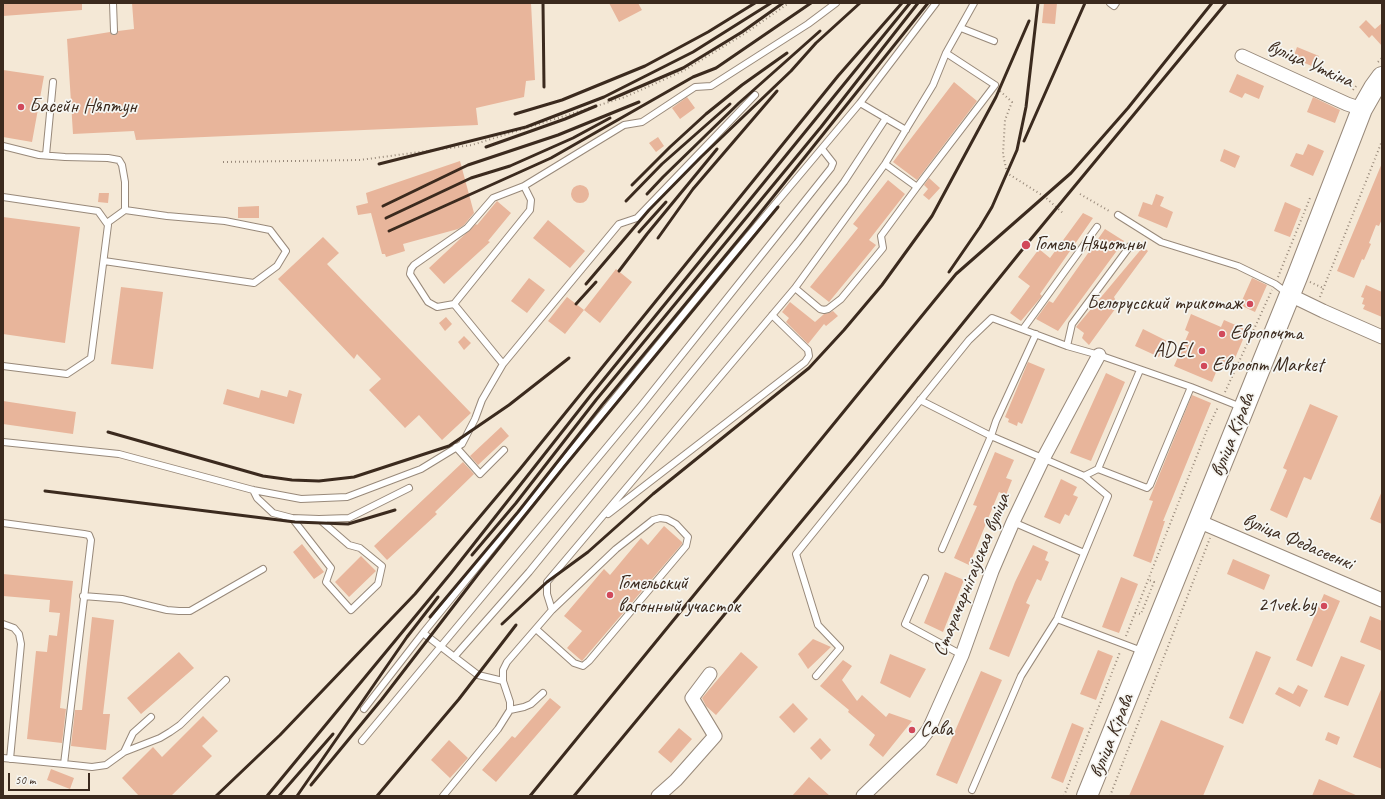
<!DOCTYPE html>
<meta charset="utf-8">
<style>
body{margin:0}
#map{position:relative;width:1385px;height:799px;overflow:hidden;background:#f4e8d6;font-family:Caveat,sans-serif}
canvas{display:block}
.frame{position:absolute;inset:0;border:4px solid #3b2a1e;pointer-events:none}
.scale{position:absolute;left:8px;top:773px;width:82px;height:18px;box-sizing:border-box;border:2px solid #3b2a1e;border-top:0;padding-left:5px;font-size:12px;line-height:14px;white-space:nowrap;color:#3b2a1e;-webkit-text-stroke:3px #f6f6f2;paint-order:stroke}
</style>
<div id="map">
<canvas width="1385" height="799"></canvas>
<div class="frame"></div>
<div class="scale">50 m</div>
</div>
<script>
const c = document.querySelector('canvas').getContext('2d');
c.lineJoin = 'round';
function fillPath(path, color) { c.fillStyle = color; c.fill(path, 'evenodd'); }
const toPath = rows => new Path2D(rows.map(r => 'M' + r).join(''));
function strokePath(path, color, width, dash) { c.strokeStyle = color; c.lineWidth = width; c.lineCap = dash ? 'butt' : 'round'; c.setLineDash(dash || []); c.stroke(path); }
function write(font, color, halo, rows, align = 'center') {
  c.font = font + ' Caveat,sans-serif'; c.lineWidth = 3.5; c.setLineDash([]); c.textBaseline = 'middle'; c.strokeStyle = halo; c.fillStyle = color; for (const [text, x, y, turn = 0] of rows) {
    c.save(); c.translate(x, y); c.rotate((+turn || 0) * Math.PI / 180); c.textAlign = isNaN(turn) ? turn : align; if (halo) c.strokeText(text, 0, 0); c.fillText(text, 0, 0); c.restore();
  }
}
fillPath(toPath([
 [3,3,82,3,82,10,3,16],
 [132,3,531,3,535,80,526,81,524,97,476,108,478,125,136,140,134,131,73,134,67,39,110,32,112,35,115,35,118,33,118,31,134,29],
 [609,3,638,3,642,10,619,22],
 [1044,3,1057,3,1055,24,1042,23],
 [1366,20,1375,29,1382,23,1382,46,1372,35,1369,38,1359,27],
 [1297,47,1319,56,1314,67,1293,58],
 [3,70,44,76,32,142,3,137],
 [1237,74,1264,86,1259,99,1245,93,1242,98,1229,92],
 [954,82,977,101,917,180,893,162],
 [687,97,695,108,680,119,672,108],
 [1313,97,1340,110,1335,123,1307,112],
 [658,137,664,146,656,152,649,143],
 [1308,144,1324,151,1313,176,1290,166,1296,153,1303,155],
 [1224,149,1240,156,1235,168,1220,161],
 [460,161,474,213,464,225,458,229,403,244,405,251,386,257,385,254,382,254,371,213,358,215,356,206,368,203,366,193],
 [1382,163,1382,219,1379,226,1376,225,1369,243,1371,244,1364,260,1362,259,1354,278,1337,271],
 [929,178,940,188,929,200,923,195,928,189,924,185],
 [888,180,905,194,869,240,876,245,829,302,810,287,858,228,853,224],
 '571 194a9 9 0 1 1 18 0a9 9 0 1 1-18 0Z',
 [99,193,109,193,108,203,98,202],
 [1156,194,1164,197,1160,206,1173,212,1167,228,1138,216,1143,202,1152,205],
 [497,201,511,213,488,241,490,242,444,284,429,268,476,224,477,225],
 [1285,202,1301,209,1290,237,1274,231],
 [259,206,259,218,238,218,238,207],
 [1083,213,1093,218,1040,294,1042,296,1021,321,1010,313,1030,286,1018,277,1039,249,1050,258],
 [3,217,80,227,65,343,3,334],
 [548,220,585,251,570,268,533,238],
 [1105,229,1124,241,1058,331,1036,319,1049,301,1053,303],
 [323,237,339,253,327,264,471,413,442,440,419,415,405,428,369,390,381,379,357,354,354,359,278,279],
 [1143,247,1148,251,1114,297,1118,305,1089,345,1082,338,1084,333,1076,327],
 [616,269,632,282,600,323,584,310],
 [529,278,545,290,527,313,511,301],
 [1252,278,1267,285,1255,312,1240,305],
 [1366,285,1382,292,1382,317,1363,309,1365,305,1362,304,1364,298,1361,297],
 [121,287,163,292,153,369,111,364],
 [567,297,584,310,565,334,548,321],
 [790,302,815,322,824,314,829,313,833,311,838,316,826,326,824,324,808,344,786,322,789,318,782,312],
 [1191,314,1221,327,1224,320,1247,330,1230,370,1219,365,1212,382,1174,366,1189,332,1185,330],
 [446,317,452,324,445,331,439,323],
 [1143,329,1167,341,1159,357,1135,346],
 [464,336,471,343,464,350,458,342],
 [1028,362,1045,369,1022,424,1018,422,1017,426,1008,422,1009,419,1005,417],
 [1106,373,1125,382,1091,461,1070,453],
 [227,389,259,398,261,390,287,397,289,390,302,394,294,424,223,404],
 [1192,395,1211,403,1163,521,1165,521,1151,563,1133,556,1153,501,1149,500],
 [3,401,76,412,73,434,3,424],
 [1310,404,1338,416,1311,480,1304,477,1287,518,1270,510,1287,470,1283,468],
 [501,427,509,436,478,465,470,456],
 [995,452,1014,460,1006,478,1012,480,1006,495,999,492,969,565,954,558,977,506,973,505],
 [463,462,474,474,435,512,437,514,387,560,374,546],
 [1061,479,1077,487,1073,495,1078,497,1069,516,1065,514,1060,524,1044,517],
 [1382,491,1382,524,1370,519],
 [664,526,682,542,682,544,582,661,567,648,582,631,564,616,604,569,610,575,641,538,648,545],
 [302,544,324,572,314,579,293,552],
 [1033,545,1048,552,1045,560,1049,562,1041,581,1037,579,1026,603,1030,605,1009,657,989,649,1015,582],
 [361,556,376,571,349,597,335,582],
 [1233,559,1270,575,1264,590,1227,574],
 [945,572,964,580,943,632,924,623],
 [3,574,73,581,60,708,66,709,62,743,27,739,36,651,47,652,49,635,57,636,60,613,49,612,50,600,3,596],
 [1121,577,1138,584,1119,633,1102,627],
 [1324,594,1340,601,1312,667,1296,660],
 [1370,616,1382,621,1382,651,1360,642],
 [92,617,114,620,103,714,110,714,106,750,71,746,75,710,82,710],
 [813,639,831,647,808,669,798,654],
 [1098,650,1113,656,1096,700,1080,694],
 [1256,651,1271,657,1243,724,1229,718],
 [179,652,194,668,141,714,127,698],
 [741,652,758,667,716,715,706,706,702,698],
 [890,654,926,669,910,698,880,683],
 [1341,656,1365,665,1348,706,1324,697],
 [843,660,852,666,842,680,857,701,862,695,886,717,889,713,912,721,883,757,869,745,875,735,848,712,849,710,820,686],
 [981,671,1002,680,957,784,936,775],
 [1298,685,1308,690,1300,707,1275,694,1279,687,1293,694],
 [1382,687,1382,769,1353,757],
 [550,698,561,707,496,782,482,770,512,736,515,738],
 [793,703,808,719,794,733,779,717],
 [203,716,218,731,202,746,212,756,171,796,139,796,122,778,153,747,162,757],
 [1161,720,1224,746,1203,796,1129,796],
 [1072,723,1084,728,1063,783,1051,778],
 [679,728,692,739,671,763,658,752],
 [1328,732,1340,737,1337,745,1325,740],
 [820,738,831,750,821,760,810,748],
 [449,740,468,758,450,778,431,760],
 [51,769,74,778,70,789,47,780],
 [809,777,830,796,792,796],
 [1319,779,1358,796,1312,796]
]), '#e8b59b');
const service = toPath([
 [113,3,114,31],
 [1110,3,1114,6,1116,3],
 [961,28,994,41],
 [906,130,860,103,936,3],
 [3,146,39,155,65,157,108,158,119,160,122,165,125,182,125,210,167,216,225,221,270,230,286,251,277,266,254,283,104,261],
 [46,155,53,82],
 [885,164,917,187],
 [3,197,98,211,108,225,91,358,67,374,3,366],
 [1118,215,1161,242,1238,266,1275,284,1287,293],
 [107,223,125,210],
 [795,288,820,309,824,310,828,309,841,299,883,248,881,236,917,187,995,85,946,53],
 [454,304,437,307,428,302,410,274,411,269,414,265,467,228,493,198,524,186],
 [1023,329,1097,227],
 [1067,346,1072,324,1130,246],
 [503,364,454,304,530,210,531,200,524,186,624,125,642,122,695,87,711,86,808,24,836,3],
 [1140,370,1098,469,1147,488,1150,485,1191,387],
 [920,400,991,436,1084,476,1098,469],
 [3,442,119,454,253,490,301,499,347,497,421,469,462,444,475,419,482,400,503,364,619,224,637,218,755,95],
 [456,447,480,474,504,450],
 [253,490,257,498,273,513,292,518,331,568,326,582,351,610,378,584,382,566,360,548,349,545,319,519,349,518,409,488],
 [608,514,805,362,809,356,808,350,772,315],
 [292,518,319,519],
 [1013,522,1084,553],
 [3,523,84,534,89,535,91,540,64,764,3,758],
 [942,549,991,436,996,421,1036,334],
 [925,578,905,624,962,655],
 [83,596,122,599,167,610,179,611,190,611,263,569],
 [1057,619,1142,651],
 [3,624,14,628,19,634,21,644,10,759],
 [536,629,574,663,583,666,589,661,686,546,688,537,676,524,667,519,660,518,653,520,616,549,552,610],
 [454,657,529,572,797,243,844,182,886,118],
 [816,676,840,648,818,625,796,554,969,340,992,318,1067,346,1099,355,1191,387,1241,407],
 [503,681,478,675,423,633,713,278,860,103],
 [364,709,423,633],
 [510,710,524,707,531,704,543,693],
 [362,741,641,406,831,168,833,163,822,149],
 [124,752,160,738,170,732,180,725,226,680],
 [64,764,92,767,106,765,124,752,133,733,151,717],
 [972,790,1021,676,1057,619,1108,496,1084,476],
 [443,796,498,729,510,710,510,702,503,681,503,670,507,662,552,610,547,594,547,582,795,288,885,164,933,85,946,53,974,3]
]);
const minor = toPath([
 [1242,56,1347,104,1362,109],
 [1290,295,1323,311,1382,337],
 [1198,521,1382,600],
 [658,796,676,780,715,736,692,698,710,674],
 [863,796,920,741,929,729,962,655,992,571,1013,522,1043,459,1099,355]
]);
const primary = toPath([
 [1087,796,1297,277,1362,109,1374,88,1382,77]
]);
strokePath(service, '#98897a', 8);
strokePath(minor, '#98897a', 15);
strokePath(primary, '#98897a', 22);
strokePath(toPath([
 [1378,62,1382,58],
 [1353,90,1357,85],
 [1000,91,1012,102,1005,120,1003,154,1007,173,1045,197,1064,214],
 [223,162,360,160,472,145,625,97,683,71,744,34,789,3],
 [1080,194,1111,212],
 [1278,277,1310,198],
 [1310,282,1323,288],
 [1320,297,1382,141],
 [1225,392,1272,290],
 [1135,613,1141,614,1154,582,1149,580],
 [1126,636,1207,430,1218,407],
 [1064,796,1120,652],
 [1110,796,1210,538]
]), '#98897a', 2, [1, 3]);
strokePath(service, '#fff', 6);
strokePath(minor, '#fff', 13);
strokePath(primary, '#fff', 20);
strokePath(toPath([
 [543,3,544,87],
 [609,100,683,68,742,32,783,3],
 [515,114,562,100,645,66,708,32,755,3],
 [1024,141,1085,3],
 [486,147,565,119,596,106],
 [379,164,526,127,604,97,693,52,771,3],
 [632,185,670,147,706,114,742,85,787,53],
 [647,194,663,177,739,103,820,31],
 [626,201,662,164,730,104],
 [383,206,468,165,558,135,639,102],
 [386,218,471,178,510,166,573,138,610,118],
 [389,231,551,158,693,77,716,68,811,3],
 [639,232,666,202],
 [658,238,693,189,777,91],
 [619,271,647,234,717,149],
 [949,272,980,227,992,207,1017,150,1026,107,1038,3],
 [586,284,649,210,701,157,791,71,816,43,860,3],
 [576,304,596,282],
 [108,432,263,476,292,480,319,481,354,477,449,446,509,405,569,358],
 [45,491,295,522,348,524,395,510],
 [472,555,516,503,596,400,821,127,918,3],
 [430,617,518,512,602,405,749,227,928,3],
 [502,624,547,582,588,552,653,494,809,368,844,330,882,285,932,216,996,97,1029,21],
 [311,785,382,699,479,573,564,467,778,207],
 [216,796,280,735,415,594,520,469,838,76,902,3],
 [267,796,451,573,591,395,910,3],
 [279,796,333,734],
 [297,796,407,637,438,597],
 [377,796,459,699,516,625],
 [530,796,956,274,1071,173,1128,108,1212,3],
 [574,796,854,458,1026,245,1226,3]
]), '#3b2a1e', 3);
for (const [x, y, r, color] of [
 [21,107,4,"#d1495b"],
 [1026,245,5,"#d1495b"],
 [1250,304,4,"#d1495b"],
 [1222,334,4,"#d1495b"],
 [1202,351,4,"#d1495b"],
 [1204,366,4,"#d1495b"],
 [610,595,4,"#d1495b"],
 [1324,606,4,"#d1495b"],
 [912,730,4,"#d1495b"]
]) { const dot = new Path2D(); dot.arc(x, y, r, 0, 2 * Math.PI); c.fillStyle = color; c.fill(dot); strokePath(dot, '#f6f6f2', 1.5); }
write('20px', '#3b2a1e', '#f6f6f2', [
 ["вуліца Уткіна",1310,64,24],
 ["вуліца Кірава",1233,435,-68],
 ["вуліца Федасеенкі",1298,542,23],
 ["Старачарнігаўская вуліца",972,575,-68],
 ["вуліца Кірава",1112,736,-68]
]);
write('20px', '#3b2a1e', '#f6f6f2', [
 ["Басейн Няптун",29,107],
 ["Гомель Няцотны",1035,245],
 ["Белорусский трикотаж",1242,304,"right"],
 ["Европочта",1230,334],
 ["ADEL",1194,351,"right"],
 ["Евроопт Market",1212,366],
 ["Гомельский",618,584],
 ["вагонный участок",618,607],
 ["21vek.by",1316,606,"right"],
 ["Сава",920,730]
], 'left');
</script>
